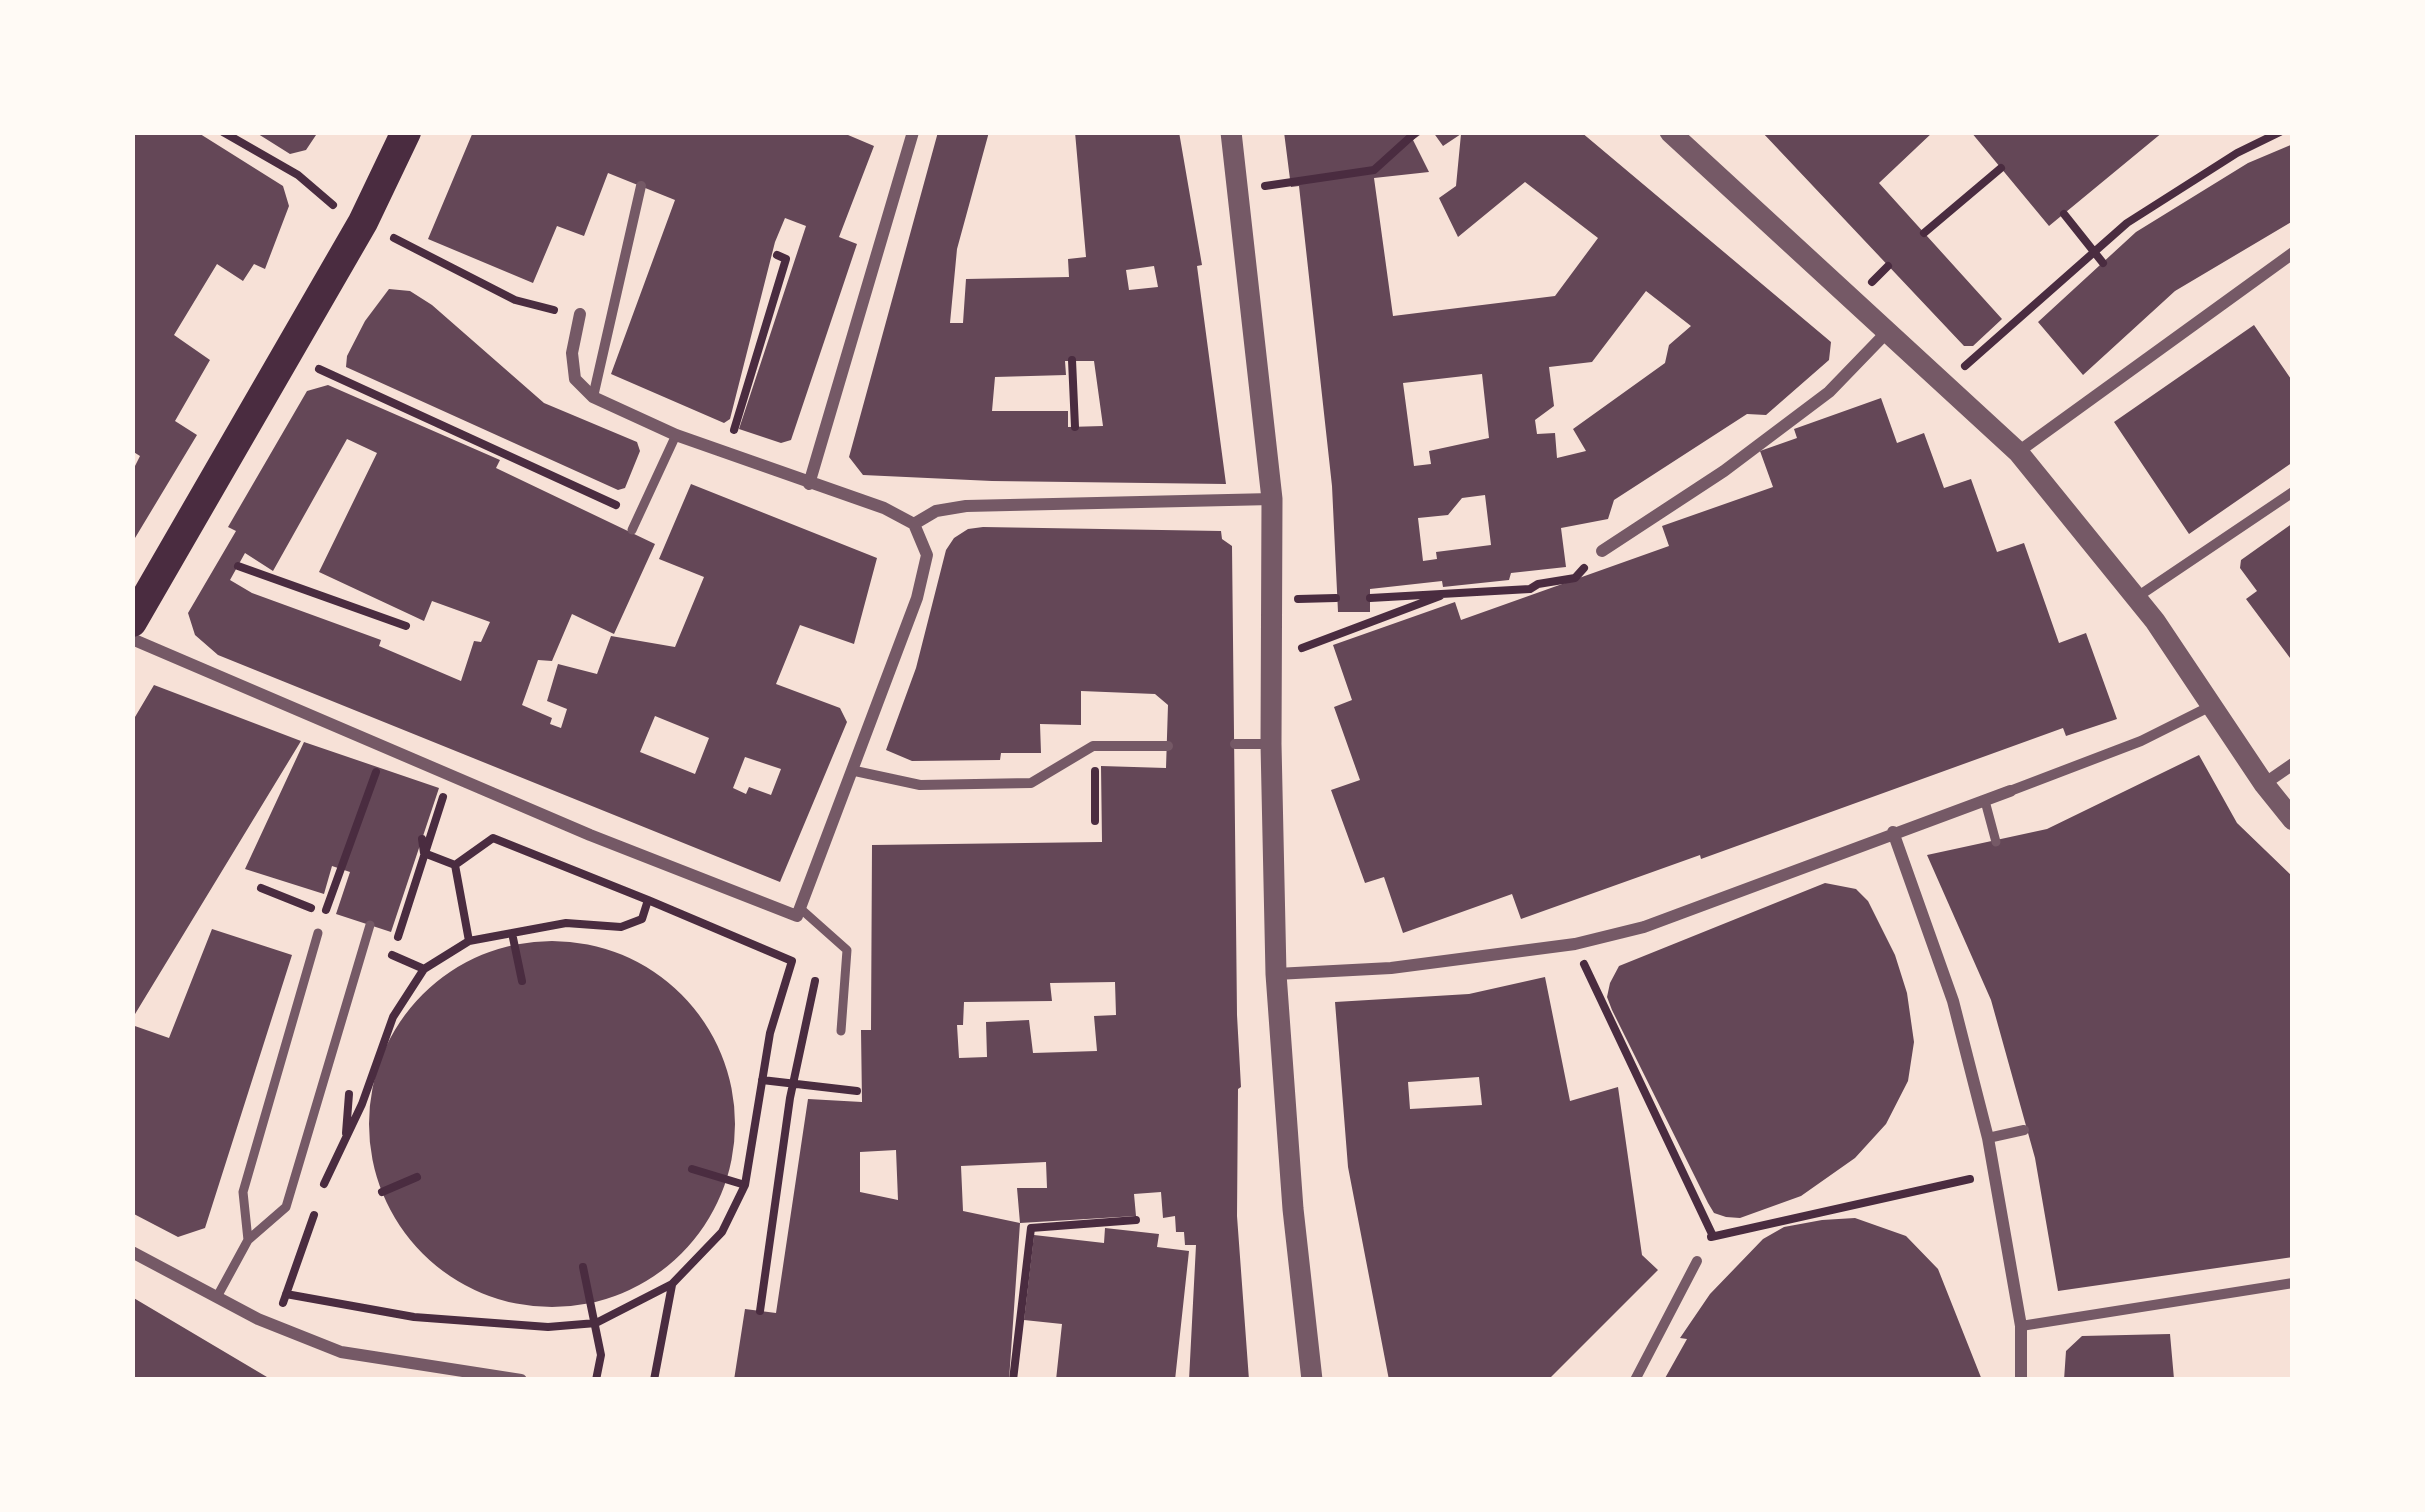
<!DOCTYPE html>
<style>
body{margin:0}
#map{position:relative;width:2425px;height:1512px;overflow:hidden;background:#f7e1d7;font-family:Raleway,sans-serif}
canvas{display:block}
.frame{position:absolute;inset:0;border:135px solid #fffaf5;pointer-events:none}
</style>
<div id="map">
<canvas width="2425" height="1512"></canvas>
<div class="frame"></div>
</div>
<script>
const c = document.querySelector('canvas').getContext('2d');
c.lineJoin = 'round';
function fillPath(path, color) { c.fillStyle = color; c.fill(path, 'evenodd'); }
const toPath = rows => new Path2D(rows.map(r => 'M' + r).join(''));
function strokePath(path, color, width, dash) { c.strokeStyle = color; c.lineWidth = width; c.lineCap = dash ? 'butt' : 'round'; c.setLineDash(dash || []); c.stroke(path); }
fillPath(toPath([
 [132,132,197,132,283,186,289,206,265,269,254,264,243,281,217,264,174,335,210,360,175,421,197,435,132,543,132,472,140,456,132,451],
 [255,132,318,132,306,150,290,154],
 [473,132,841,132,874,146,839,237,857,244,791,440,781,443,739,429,806,226,785,218,775,242,730,419,724,423,611,374,675,200,608,173,584,236,557,226,533,283,428,239],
 [938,132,989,132,957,249,950,323,963,323,966,279,1069,277,1068,259,1086,257,1075,132,1179,132,1202,265,1197,266,1226,484,992,481,863,475,849,457],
 [1154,266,1158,287,1129,290,1126,270],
 [1065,361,1094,361,1103,426,1068,427,1068,411,992,411,995,377,1066,375],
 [1284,132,1424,132,1413,140,1429,172,1374,178,1393,316,1555,296,1598,238,1525,182,1458,237,1439,198,1456,186,1461,134,1443,146,1433,132,1581,132,1831,342,1829,360,1766,415,1747,414,1614,500,1608,519,1561,528,1566,567,1511,573,1509,580,1443,587,1442,581,1370,589,1370,612,1338,612,1332,486,1299,186,1291,187],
 [1646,291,1691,326,1669,345,1665,363,1573,429,1586,451,1557,458,1555,433,1537,434,1535,420,1554,406,1549,367,1592,362],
 [1482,374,1489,438,1429,451,1431,464,1414,466,1403,383],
 [1485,495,1491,545,1436,552,1437,559,1423,561,1418,518,1448,515,1462,498],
 [1762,132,1933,132,1879,183,2002,319,1973,346,1964,346],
 [1971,132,2163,132,2049,226],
 [2293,144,2293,221,2175,291,2083,375,2038,322,2136,232,2248,163],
 [389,289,410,291,432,305,544,403,637,442,640,451,625,488,618,490,346,367,347,356,365,321],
 [2254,325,2293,382,2293,462,2189,534,2114,422],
 [328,385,500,460,496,468,655,544,614,634,572,614,552,661,538,660,522,705,552,718,550,724,561,728,567,709,547,701,558,664,597,674,611,636,675,647,704,577,659,559,691,484,877,558,854,644,800,625,776,684,840,708,847,722,780,882,218,655,195,635,188,613,236,531,228,527,307,391],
 [347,439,377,453,319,572,424,621,432,601,490,622,481,642,474,641,461,681,379,646,381,640,252,593,230,580,245,553,273,571],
 [655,716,709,738,695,774,640,752],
 [745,757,781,769,771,795,749,787,746,794,733,788],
 [1881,398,1897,443,1924,433,1944,488,1971,479,1997,552,2024,543,2059,643,2086,633,2117,719,2066,736,2063,728,1701,859,1700,855,1521,919,1512,894,1403,933,1384,877,1365,883,1331,790,1360,780,1334,707,1352,700,1333,645,1455,602,1461,620,1669,546,1662,526,1773,487,1760,451,1797,438,1794,429],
 [2293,523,2293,662,2246,599,2257,591,2240,568,2241,560],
 [983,527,1221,531,1222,539,1232,546,1237,1015,1241,1087,1238,1089,1237,1216,1249,1380,1189,1380,1196,1245,1185,1245,1184,1232,1176,1232,1175,1216,1163,1218,1161,1192,1134,1194,1136,1216,1020,1223,1017,1188,1047,1188,1046,1162,961,1166,963,1211,1020,1223,1009,1380,734,1380,745,1309,776,1313,808,1099,862,1102,861,1030,871,1030,872,845,1102,842,1101,766,1166,768,1168,705,1155,694,1081,691,1081,725,1040,724,1041,753,1001,753,1000,760,912,761,886,750,916,668,946,550,954,538,968,529],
 [1115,982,1116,1015,1094,1016,1097,1051,1033,1053,1029,1020,986,1022,987,1057,959,1058,957,1025,963,1025,964,1002,1052,1001,1050,983],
 [896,1150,898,1200,860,1192,860,1152],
 [154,685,301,741,132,1019,132,722],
 [304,742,439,788,391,932,336,914,350,872,332,866,324,894,245,869],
 [2199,755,2237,823,2293,877,2293,1257,2058,1291,2035,1158,1991,1000,1927,855,2047,829],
 [1825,883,1856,889,1868,901,1895,955,1907,993,1914,1042,1908,1081,1886,1124,1855,1158,1801,1196,1740,1218,1726,1217,1714,1213,1708,1203,1612,1010,1607,997,1610,983,1619,966],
 [212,929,292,955,205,1228,178,1237,132,1213,132,1025,169,1038],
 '369 1124a183 183 0 1 1 366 0a183 183 0 1 1-366 0Z',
 [1545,977,1570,1101,1618,1087,1642,1255,1658,1270,1548,1380,1389,1380,1348,1167,1335,1002,1469,994],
 [1479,1077,1482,1105,1410,1109,1408,1082],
 [1855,1218,1906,1236,1938,1269,1982,1380,1664,1380,1687,1339,1680,1338,1710,1294,1763,1239,1784,1227,1822,1220],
 [1105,1228,1159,1234,1157,1247,1189,1251,1175,1380,1056,1380,1062,1324,1024,1320,1034,1235,1104,1243],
 [132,1297,272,1380,132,1380],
 [2170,1334,2174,1379,2064,1380,2066,1351,2082,1336]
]), '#644757');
strokePath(toPath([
 [223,132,298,175,333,205],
 [1265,186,1374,170,1416,132],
 [2064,214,2103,263],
 [1924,233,2001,168],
 [394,238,515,300,554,310],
 [1872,282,1888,266],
 [1072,360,1075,427],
 [1965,366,2127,223,2237,153,2280,132],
 [319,369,616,505],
 [734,430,786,259,777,255],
 [238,566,406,626],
 [1370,598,1530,589,1538,584,1575,578,1584,568],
 [1298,599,1336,598],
 [1302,648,1440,596],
 [1095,771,1095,821],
 [422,839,424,853,455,865],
 [261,888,311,908],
 [326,910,376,772],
 [512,933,522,981],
 [398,937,443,797],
 [392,955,424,969],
 [1584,964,1712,1234],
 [762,1080,857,1091],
 [346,1133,349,1094],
 [692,1169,745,1185],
 [324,1184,362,1104,393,1017,424,969,469,941,455,865,493,838,648,900,642,919,621,927,566,923,469,941],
 [382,1192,417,1177],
 [1711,1237,1970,1179],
 [583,1267,601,1355,596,1380],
 [286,1294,414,1317,548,1327,596,1323,672,1284,722,1232,745,1185,770,1033,792,961,648,900],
 [283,1303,314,1215],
 [760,1311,790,1098,815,981],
 [654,1380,672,1285],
 [1013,1380,1031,1228,1136,1220]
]), '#4a2c40', 8);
strokePath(toPath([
 [632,530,676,435],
 [1985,801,1996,842],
 [802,910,847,950,841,1031],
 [248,1240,286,1207,370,925],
 [218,1295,248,1240,243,1192,318,933]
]), '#755966', 9);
strokePath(toPath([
 [593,397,641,186],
 [2137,597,2293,492],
 [1235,744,1271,744],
 [855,771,920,785,1031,783,1093,746,1168,746],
 [2010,791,2141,741,2211,706],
 [1988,1138,2024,1130],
 [2021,1326,2293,1283],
 [1635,1380,1697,1261]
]), '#755966', 10);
strokePath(toPath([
 [580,314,572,353,575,379,593,397,676,435,884,508,914,524],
 [2018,452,2293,253],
 [809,484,913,132],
 [914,524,936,511,966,506,1272,499],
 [1602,551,1724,471,1829,392,1887,332],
 [132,639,590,835,797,916,917,598,927,555,914,524],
 [2264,784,2293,764],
 [1893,832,1953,1001,1988,1138,2021,1326,2021,1380],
 [1276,974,1391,968,1575,944,1644,927,2010,791],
 [132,1252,258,1319,341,1352,521,1380]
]), '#755966', 12);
strokePath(toPath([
 [1231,132,1272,499,1271,744,1276,974,1293,1209,1312,1380],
 [1670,132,2018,452,2155,621,2264,784,2293,820]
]), '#755966', 21);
strokePath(toPath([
 [132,622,363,222,406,132]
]), '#4a2c40', 30);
</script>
